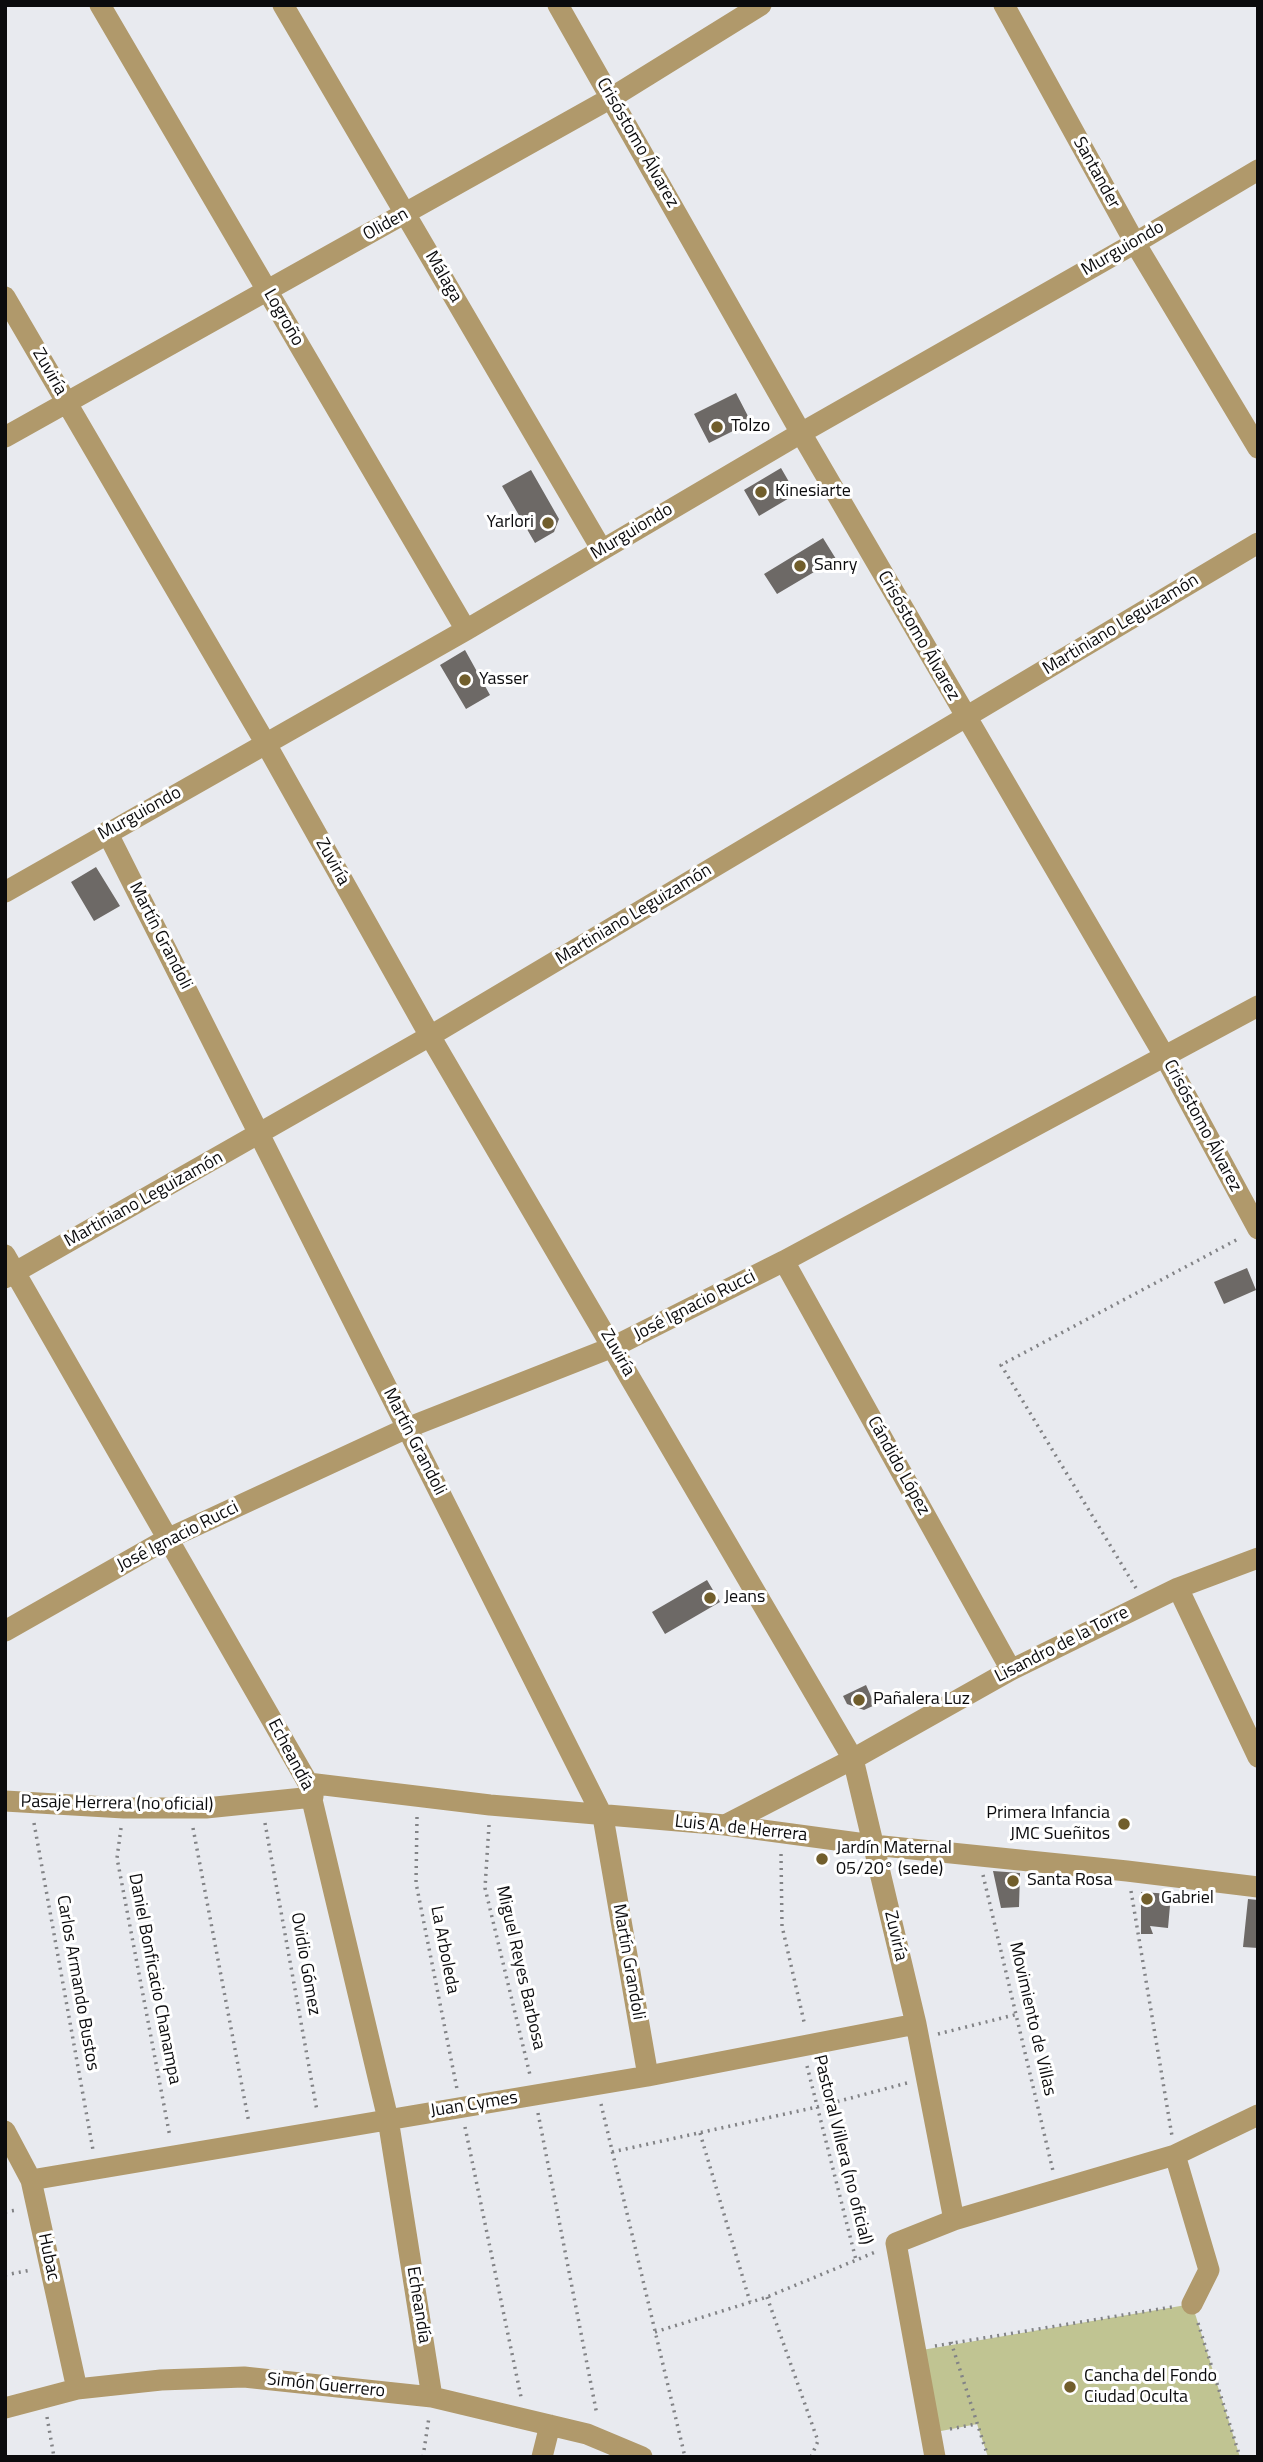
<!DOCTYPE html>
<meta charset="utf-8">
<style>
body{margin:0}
#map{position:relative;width:1263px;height:2462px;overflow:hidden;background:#e8eaef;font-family:"Titillium Web",sans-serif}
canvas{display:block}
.frame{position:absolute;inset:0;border:7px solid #0b0b0d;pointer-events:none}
</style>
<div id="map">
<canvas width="1263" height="2462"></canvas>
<div class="frame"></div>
</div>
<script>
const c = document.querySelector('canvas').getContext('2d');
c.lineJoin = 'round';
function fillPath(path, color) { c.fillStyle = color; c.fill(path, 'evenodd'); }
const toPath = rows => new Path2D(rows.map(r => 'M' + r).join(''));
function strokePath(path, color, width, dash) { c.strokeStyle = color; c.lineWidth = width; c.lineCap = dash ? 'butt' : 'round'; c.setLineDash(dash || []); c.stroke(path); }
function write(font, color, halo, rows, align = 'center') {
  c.font = font + ' "Titillium Web",sans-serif'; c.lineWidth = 6; c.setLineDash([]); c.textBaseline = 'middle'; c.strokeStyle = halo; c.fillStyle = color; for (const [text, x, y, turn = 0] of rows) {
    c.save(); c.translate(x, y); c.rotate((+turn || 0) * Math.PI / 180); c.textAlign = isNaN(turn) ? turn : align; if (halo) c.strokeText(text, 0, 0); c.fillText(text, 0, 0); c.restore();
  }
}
fillPath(toPath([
 [1192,2304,1240,2457,988,2457,977,2424,931,2433,916,2351]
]), '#c0c492');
fillPath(toPath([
 [736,393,751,422,709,443,694,414],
 [781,468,796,494,759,516,744,490],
 [531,470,559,519,554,532,535,543,502,486],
 [823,538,836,559,777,594,764,574],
 [465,650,490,695,466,709,440,665],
 [96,867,120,906,94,921,71,882],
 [1247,1268,1256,1290,1224,1304,1214,1282],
 [707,1580,720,1602,665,1634,652,1612],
 [866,1685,875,1705,864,1710,847,1704,843,1696],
 [993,1871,1020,1873,1019,1907,1001,1908],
 [1141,1892,1171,1894,1168,1928,1150,1926,1153,1934,1141,1934],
 [1248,1899,1258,1900,1258,1948,1243,1947]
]), '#6d6966');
strokePath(toPath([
 [1136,1588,1001,1365,1240,1238],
 [417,1817,416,1883,457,2089],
 [34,1823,93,2150],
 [265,1823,317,2111],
 [489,1825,485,1888,530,2075],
 [121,1828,117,1858,170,2137],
 [193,1828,249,2123],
 [781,1854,782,1926,805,2026],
 [983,1875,1053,2171],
 [1131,1891,1172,2136],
 [938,2034,1018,2014],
 [807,2066,856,2260],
 [601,2104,685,2457],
 [538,2113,597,2415],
 [465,2127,521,2397],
 [700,2133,750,2302],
 [612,2152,817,2107,907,2083],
 [5,2212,17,2210],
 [5,2275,31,2270],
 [767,2297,818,2441,811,2457],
 [1198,2323,1240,2457],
 [655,2332,767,2297,878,2251],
 [951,2342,988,2457],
 [935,2346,1172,2307],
 [47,2417,54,2457],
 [950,2429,976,2424],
 [423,2457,429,2417]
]), '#828386', 3.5, [2, 5]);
strokePath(toPath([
 [100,5,466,630],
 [283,5,602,550],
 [558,5,801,433,1165,1057,1258,1229],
 [1004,5,1135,243,1258,448],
 [5,297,266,744,430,1036,853,1759,916,2024,954,2220,896,2243,935,2457],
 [5,437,611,98,761,5],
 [107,832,603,1817,648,2076],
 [5,892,466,630,801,433,1135,243,1258,170],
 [5,1255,308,1783,388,2119,432,2397],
 [784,1261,1011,1670],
 [5,1278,430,1036,1258,543],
 [1178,1588,1258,1757],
 [5,1631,167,1539,407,1428,613,1347,784,1261,1258,1006],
 [308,1783,490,1805,725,1825,873,1845,1127,1871,1258,1887],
 [5,1801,124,1808,206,1808,313,1797],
 [725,1825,853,1759,1011,1670,1178,1588,1258,1558],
 [5,2131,31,2180,77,2389],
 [1175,2155,1258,2115],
 [31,2180,648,2076,916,2024],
 [954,2220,1175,2155,1209,2270,1192,2304],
 [5,2408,77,2389,161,2380,244,2377,432,2397,587,2434,642,2457],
 [542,2457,550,2425]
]), '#b0996b', 21);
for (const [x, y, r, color] of [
 [717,427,7,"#715e2c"],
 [761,492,7,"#715e2c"],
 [548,523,7,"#715e2c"],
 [800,566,7,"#715e2c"],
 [465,680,7,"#715e2c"],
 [710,1598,7,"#715e2c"],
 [859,1700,7,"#715e2c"],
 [1124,1824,7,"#715e2c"],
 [822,1859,7,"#715e2c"],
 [1013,1881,7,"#715e2c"],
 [1147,1899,7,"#715e2c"],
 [1070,2387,7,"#715e2c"]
]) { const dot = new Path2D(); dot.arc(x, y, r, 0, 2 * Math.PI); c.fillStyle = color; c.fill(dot); strokePath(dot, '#fff', 2.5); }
write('18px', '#0b0b0d', '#fff', [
 ["Crisóstomo Álvarez",637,143,60],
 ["Santander",1096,173,61],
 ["Oliden",386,225,-29],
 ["Murguiondo",1123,249,-30],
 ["Málaga",443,277,60],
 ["Logroño",283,318,60],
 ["Zuviría",49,372,60],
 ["Murguiondo",632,532,-31],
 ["Martiniano Leguizamón",1121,625,-31],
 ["Crisóstomo Álvarez",918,636,60],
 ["Murguiondo",140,814,-29],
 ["Zuviría",332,862,61],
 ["Martiniano Leguizamón",634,915,-31],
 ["Martín Grandoli",160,936,63],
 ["Crisóstomo Álvarez",1202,1126,62],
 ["Martiniano Leguizamón",144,1200,-29],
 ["José Ignacio Rucci",695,1306,-27],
 ["Zuviría",617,1353,60],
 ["Martín Grandoli",414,1442,63],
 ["Cándido López",898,1466,61],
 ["José Ignacio Rucci",178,1537,-27],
 ["Lisandro de la Torre",1062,1645,-27],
 ["Echeandía",290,1755,62],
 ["Pasaje Herrera (no oficial)",117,1804,1],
 ["Luis A. de Herrera",741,1829,6],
 ["Zuviría",895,1936,77],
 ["La Arboleda",444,1950,79],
 ["Martín Grandoli",628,1962,80],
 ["Ovidio Gómez",305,1964,80],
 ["Miguel Reyes Barbosa",520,1968,77],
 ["Daniel Bonficacio Chanampa",154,1979,79],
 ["Carlos Armando Bustos",77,1983,80],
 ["Movimiento de Villas",1032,2019,77],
 ["Juan Cymes",474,2105,-9],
 ["Pastoral Villera (no oficial)",842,2150,76],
 ["Hubac",48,2257,78],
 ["Echeandía",418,2305,81],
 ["Simón Guerrero",326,2386,6]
]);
write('18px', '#0b0b0d', '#fff', [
 ["Tolzo",731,427],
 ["Kinesiarte",775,492],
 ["Yarlori",534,523,"right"],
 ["Sanry",814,566],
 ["Yasser",479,680],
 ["Jeans",724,1598],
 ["Pañalera Luz",873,1700],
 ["Primera Infancia",1110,1814,"right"],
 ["JMC Sueñitos",1110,1835,"right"],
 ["Jardín Maternal",836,1849],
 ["05/20° (sede)",836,1870],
 ["Santa Rosa",1027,1881],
 ["Gabriel",1161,1899],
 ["Cancha del Fondo",1084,2377],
 ["Ciudad Oculta",1084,2398]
], 'left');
</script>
